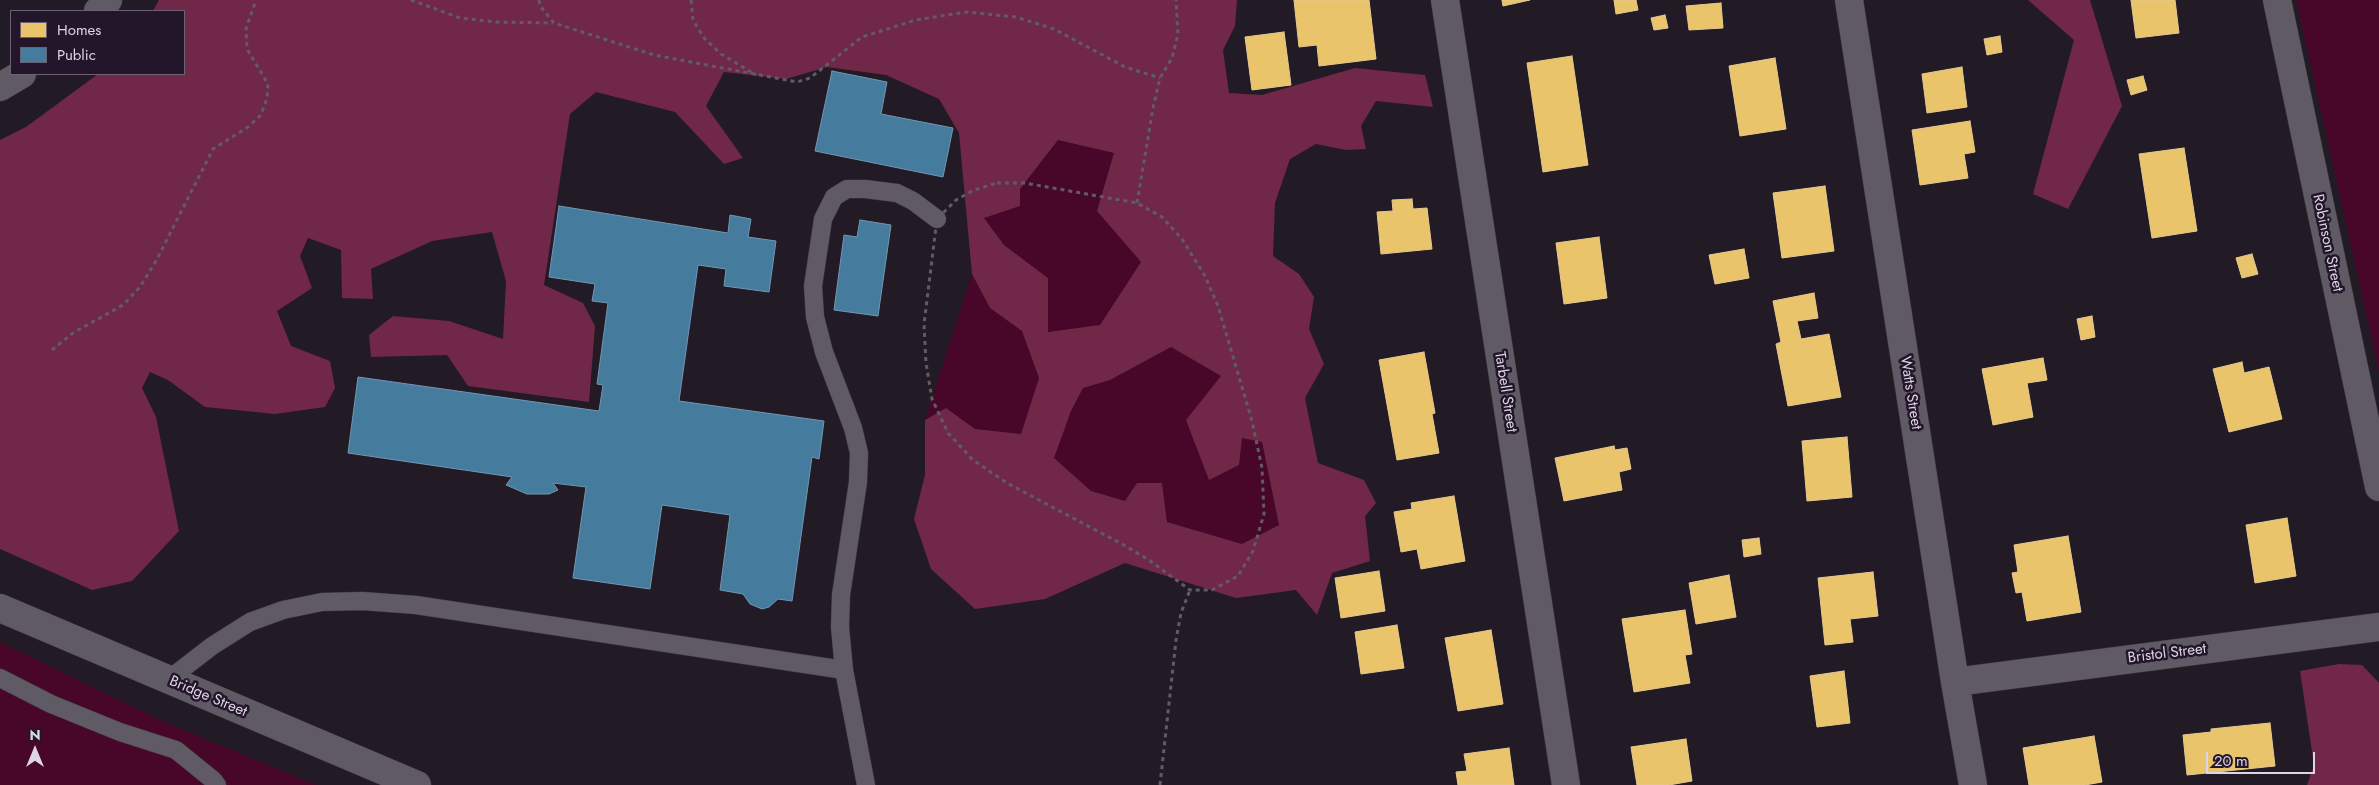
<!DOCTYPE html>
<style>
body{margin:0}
#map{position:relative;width:2379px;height:785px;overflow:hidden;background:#221b26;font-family:Jost,sans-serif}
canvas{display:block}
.legend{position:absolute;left:10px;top:10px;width:175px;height:65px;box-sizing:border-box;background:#23162b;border:1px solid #6d6275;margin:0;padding:6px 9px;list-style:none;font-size:15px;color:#ddd5e4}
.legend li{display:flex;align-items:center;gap:10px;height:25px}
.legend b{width:25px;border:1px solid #6d6275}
.north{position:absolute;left:10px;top:725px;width:50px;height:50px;-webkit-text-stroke:4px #23162b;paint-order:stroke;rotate:0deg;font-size:14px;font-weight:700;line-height:20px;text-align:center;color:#ddd5e4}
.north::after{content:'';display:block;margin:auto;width:18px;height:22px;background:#ddd5e4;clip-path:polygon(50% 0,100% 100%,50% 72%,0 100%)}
.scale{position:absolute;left:2206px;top:752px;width:109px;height:22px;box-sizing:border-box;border:2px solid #ddd5e4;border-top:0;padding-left:6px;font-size:15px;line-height:18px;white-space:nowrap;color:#ddd5e4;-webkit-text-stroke:4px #23162b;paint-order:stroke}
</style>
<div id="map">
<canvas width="2379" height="785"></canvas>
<ul class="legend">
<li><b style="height:14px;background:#e9c46a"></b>Homes</li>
<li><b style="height:14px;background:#457b9d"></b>Public</li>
</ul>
<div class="north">N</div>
<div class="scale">20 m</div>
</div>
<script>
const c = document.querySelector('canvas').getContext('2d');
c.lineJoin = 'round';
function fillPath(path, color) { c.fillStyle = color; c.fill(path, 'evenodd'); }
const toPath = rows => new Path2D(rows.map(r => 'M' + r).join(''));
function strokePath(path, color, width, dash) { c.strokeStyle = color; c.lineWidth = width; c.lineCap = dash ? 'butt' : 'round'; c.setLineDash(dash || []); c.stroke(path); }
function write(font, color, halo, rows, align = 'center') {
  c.font = font + ' Jost,sans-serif'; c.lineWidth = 5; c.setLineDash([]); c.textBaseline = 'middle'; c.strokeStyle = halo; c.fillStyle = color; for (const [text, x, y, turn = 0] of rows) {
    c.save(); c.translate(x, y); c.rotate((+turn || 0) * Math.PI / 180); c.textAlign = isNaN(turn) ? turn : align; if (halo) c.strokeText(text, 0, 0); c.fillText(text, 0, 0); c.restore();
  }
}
fillPath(toPath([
 [2296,0,2379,0,2379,371],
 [1058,140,1114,153,1097,211,1141,262,1100,326,1048,332,1048,278,1004,245,984,218,1020,206,1020,189],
 [972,274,990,308,1022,331,1039,378,1021,434,975,429,946,408,925,420],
 [1171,347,1221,376,1209,480,1239,465,1242,437,1262,442,1279,525,1242,544,1167,522,1162,483,1125,501,1091,491,1053,458,1071,411,1083,388,1110,380],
 [0,642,164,722,316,785,0,785]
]), '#480629');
fillPath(toPath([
 [159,0,1237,0,1235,26,1223,50,1229,93,1262,95,1355,68,1425,75,1433,107,1376,101,1361,126,1366,149,1346,150,1316,144,1290,159,1275,203,1273,256,1299,274,1314,297,1309,329,1324,364,1305,398,1318,463,1364,480,1376,503,1365,516,1370,561,1332,573,1317,615,1296,590,1236,598,1125,563,1045,599,975,609,931,569,914,519,925,475,925,420,946,408,975,429,1021,434,1039,378,1022,331,990,308,972,274,959,133,939,99,886,75,827,67,786,79,724,72,706,106,743,158,724,164,675,112,596,92,570,114,544,285,583,303,595,326,589,402,468,386,447,355,371,357,369,335,393,316,449,321,503,339,506,281,492,232,432,241,371,269,373,299,342,298,341,250,308,238,300,256,312,288,277,311,291,346,330,361,335,388,325,407,275,414,205,407,168,380,150,372,142,388,156,417,179,531,132,581,92,590,0,549,0,140,26,127,98,74,184,74,184,11,153,11],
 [1058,140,1114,153,1097,211,1141,262,1100,325,1048,332,1048,278,1004,245,984,218,1020,206,1020,189],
 [1171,347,1221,376,1186,420,1209,480,1239,465,1242,438,1262,442,1279,525,1242,544,1167,522,1162,483,1137,483,1125,501,1091,491,1054,458,1071,411,1083,388,1110,380],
 [2028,0,2090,0,2122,106,2068,209,2033,194,2074,40],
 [2339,664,2362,665,2379,683,2379,785,2307,785,2314,765,2300,671]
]), '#702748');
const homes = toPath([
 [1294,0,1369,0,1376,59,1319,66,1317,45,1299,47,1294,0],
 [1502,0,1530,0,1503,6,1502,0],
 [1614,0,1636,0,1638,10,1616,14,1614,0],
 [2131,0,2175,0,2179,33,2136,38,2131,0],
 [1721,3,1723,28,1689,30,1686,6,1721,3],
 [1665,15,1668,28,1654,30,1651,18,1665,15],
 [1284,32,1291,85,1252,90,1245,37,1284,32],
 [2000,36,2002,52,1987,55,1984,39,2000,36],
 [1572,56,1588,165,1543,172,1527,63,1572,56],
 [1775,58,1786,129,1740,136,1729,66,1775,58],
 [1962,67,1967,107,1927,113,1922,74,1962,67],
 [2143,76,2147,90,2131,95,2127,80,2143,76],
 [1970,121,1975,152,1964,154,1968,178,1920,185,1912,130,1970,121],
 [2184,148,2197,231,2152,238,2139,154,2184,148],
 [1825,186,1834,251,1782,258,1773,193,1825,186],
 [1412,199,1413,209,1427,208,1432,249,1381,254,1377,212,1393,211,1392,200,1412,199],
 [1599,237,1607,298,1564,304,1556,243,1599,237],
 [1744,249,1749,278,1715,284,1709,255,1744,249],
 [2252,254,2258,274,2242,278,2236,258,2252,254],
 [1814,293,1818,318,1797,321,1801,339,1829,334,1841,397,1788,406,1776,344,1781,342,1773,301,1814,293],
 [2092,316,2095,337,2081,340,2077,319,2092,316],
 [1424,352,1435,413,1432,414,1439,453,1397,460,1379,360,1424,352],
 [2043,358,2047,380,2027,383,2033,417,1993,425,1982,369,2043,358],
 [2242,362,2244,373,2269,367,2282,419,2229,432,2213,369,2242,362],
 [1847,437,1852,497,1807,501,1802,441,1847,437],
 [1614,446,1615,450,1627,448,1631,469,1619,472,1622,490,1564,501,1555,458,1614,446],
 [1454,496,1465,561,1421,569,1417,549,1401,552,1394,512,1412,509,1411,503,1454,496],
 [2287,518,2296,576,2255,583,2246,525,2287,518],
 [2068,536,2081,612,2027,621,2022,592,2016,593,2012,573,2018,572,2014,545,2068,536],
 [1759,538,1761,554,1744,557,1742,540,1759,538],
 [1379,571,1385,611,1341,618,1335,578,1379,571],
 [1873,572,1878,616,1850,619,1853,642,1825,645,1818,578,1873,572],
 [1729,575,1736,617,1696,624,1689,583,1729,575],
 [1685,610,1692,654,1685,655,1690,683,1634,692,1622,619,1685,610],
 [1397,625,1404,668,1361,674,1355,632,1397,625],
 [1491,630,1503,704,1458,711,1445,638,1491,630],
 [1844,671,1850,723,1817,727,1810,676,1844,671],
 [2270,723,2275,766,2187,775,2183,735,2211,732,2211,729,2270,723],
 [2094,736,2102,782,2085,785,2029,785,2023,748,2094,736],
 [1686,739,1692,781,1669,785,1637,785,1631,747,1686,739],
 [1509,748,1514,785,1458,785,1456,772,1467,771,1464,754,1509,748]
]);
fillPath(homes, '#e9c46a');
strokePath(homes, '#e5c98f', 1);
const public = toPath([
 [832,71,887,82,881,114,953,128,943,177,815,151,832,71],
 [559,206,728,233,730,215,751,219,748,237,776,241,769,292,724,286,726,269,698,265,679,401,824,421,819,459,812,457,792,601,778,599,769,607,762,609,750,604,743,594,720,590,730,515,662,505,650,589,573,578,586,487,553,483,558,490,549,494,527,494,506,485,512,477,348,453,358,377,599,411,603,385,597,384,608,303,592,301,595,284,549,277,559,206],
 [860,220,891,225,878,316,834,310,844,235,857,237,860,220]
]);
fillPath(public, '#457b9d');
strokePath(public, '#7396b2', 1);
const service = toPath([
 [0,678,51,704,120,732,176,750,213,780,217,785],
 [168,680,212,646,250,622,283,610,322,602,362,601,416,605,844,670],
 [866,785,844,670,840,627,841,595,858,482,859,453,853,428,824,352,815,317,813,286,823,219,834,197,847,189,865,189,897,193,913,201,937,219]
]);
const minor = toPath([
 [1445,0,1566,785],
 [1849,0,1955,682,1973,785],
 [2277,0,2379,487],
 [98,11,108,0],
 [0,87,22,74],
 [1955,682,2379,627]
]);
const tertiary = toPath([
 [0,608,417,785]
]);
strokePath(service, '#3d3842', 19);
strokePath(minor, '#3d3842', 29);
strokePath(tertiary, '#3d3842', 29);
strokePath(toPath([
 [411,0,460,18,496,22,553,23],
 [539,0,540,6,554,23,654,55,797,82,810,78,862,37,916,20,966,12,1016,17,1054,29,1125,67,1160,78],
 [691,0,693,20,704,38,721,54,756,75],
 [997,183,1025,183,1137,203,1162,217,1182,239,1205,276,1218,306,1252,421,1262,468,1264,514,1253,551,1238,576,1212,590,1190,590,1149,560,1122,544,1007,483,973,460,948,433,932,399,926,363,924,324,937,219,956,200,974,190,997,183],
 [1137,203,1153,108,1160,78,1172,58,1178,34,1176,0],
 [52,350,73,333,123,305,140,287,156,261,213,149,248,127,261,115,267,98,268,84,247,49,246,29,256,0],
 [1160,785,1176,640,1181,613,1190,590]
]), '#615c64', 3, [4, 4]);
strokePath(service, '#5f5a63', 18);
strokePath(minor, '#5f5a63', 28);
strokePath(tertiary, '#5f5a63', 28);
write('15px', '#ddd5e4', '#23162b', [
 ["Robinson Street",2327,243,78],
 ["Tarbell Street",1505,392,81],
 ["Watts Street",1910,393,81],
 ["Bristol Street",2167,654,-7],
 ["Bridge Street",208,697,23]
]);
</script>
